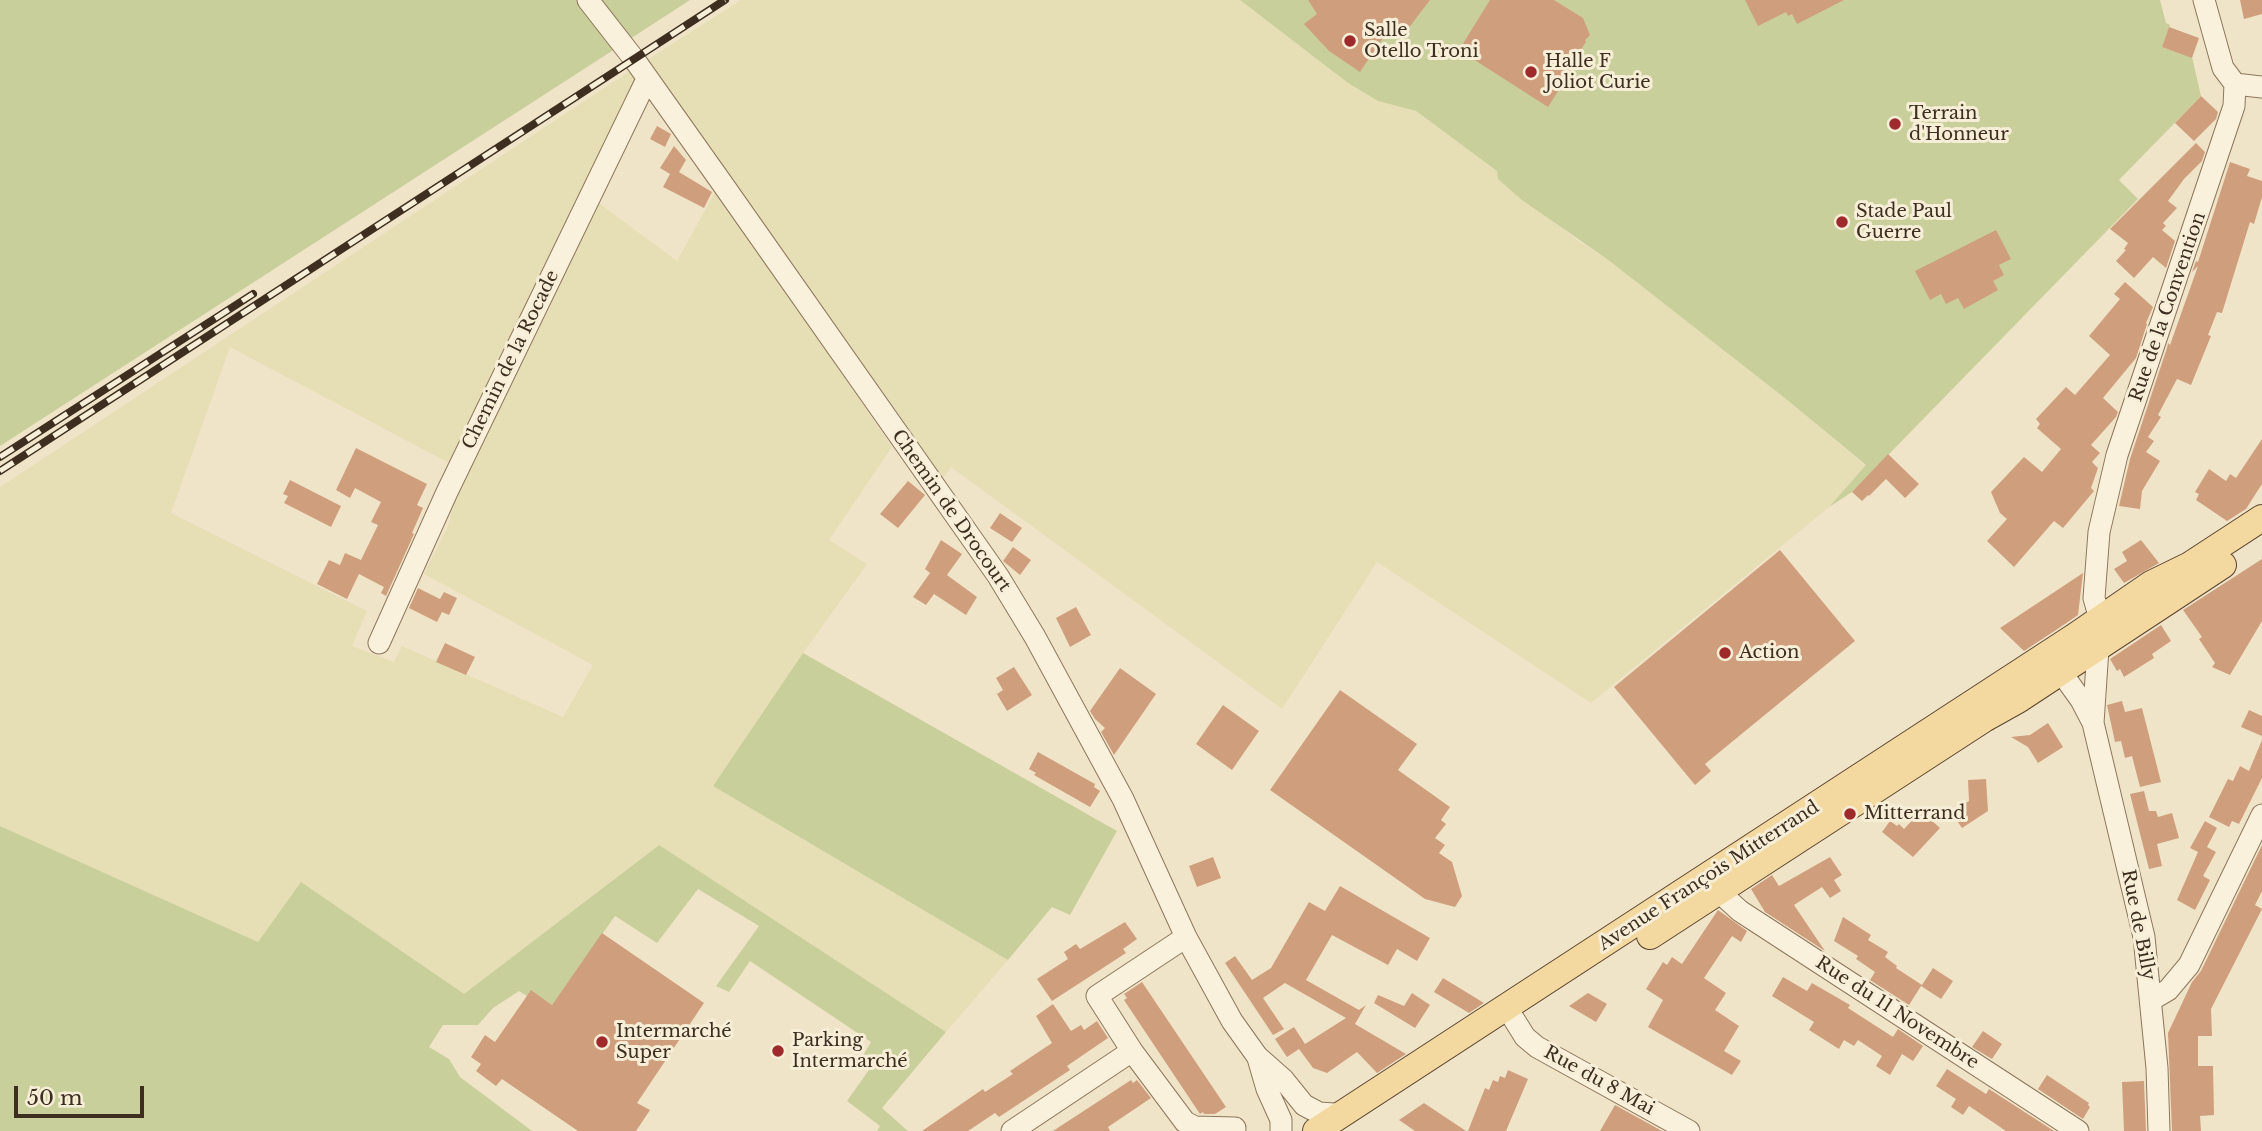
<!DOCTYPE html>
<meta charset="utf-8">
<style>
body{margin:0}
#map{position:relative;width:2262px;height:1131px;overflow:hidden;background:#f0e4c8;font-family:"Libre Baskerville",serif}
canvas{display:block}
.scale{position:absolute;left:14px;top:1086px;width:130px;height:32px;box-sizing:border-box;border:4px solid #3d2e20;border-top:0;padding-left:9px;font-size:21px;line-height:24px;white-space:nowrap;color:#3d2e20;-webkit-text-stroke:5px #f7eed8;paint-order:stroke}
</style>
<div id="map">
<canvas width="2262" height="1131"></canvas>
<div class="scale">50 m</div>
</div>
<script>
const c = document.querySelector('canvas').getContext('2d');
c.lineJoin = 'round';
function fillPath(path, color) { c.fillStyle = color; c.fill(path, 'evenodd'); }
const toPath = rows => new Path2D(rows.map(r => 'M' + r).join(''));
function strokePath(path, color, width, dash) { c.strokeStyle = color; c.lineWidth = width; c.lineCap = dash ? 'butt' : 'round'; c.setLineDash(dash || []); c.stroke(path); }
function write(font, color, halo, rows, align = 'center') {
  c.font = font + ' "Libre Baskerville",serif'; c.lineWidth = 6; c.setLineDash([]); c.textBaseline = 'middle'; c.strokeStyle = halo; c.fillStyle = color; for (const [text, x, y, turn = 0] of rows) {
    c.save(); c.translate(x, y); c.rotate((+turn || 0) * Math.PI / 180); c.textAlign = isNaN(turn) ? turn : align; if (halo) c.strokeText(text, 0, 0); c.fillText(text, 0, 0); c.restore();
  }
}
fillPath(toPath([
 [741,0,1240,0,1348,83,1378,101,1416,111,1498,171,1498,179,1577,240,1607,259,1786,399,1866,466,1829,507,1591,703,1377,562,1282,709,951,467,942,480,647,60],
 [630,71,636,79,451,464,230,347,171,513,367,611,352,646,394,662,402,646,563,717,593,665,424,574,449,524,455,486,596,201,677,261,716,190,892,447,829,540,867,564,803,653,713,786,1008,960,946,1032,658,845,464,995,302,883,258,942,0,826,0,487]
]), '#e6deb5');
fillPath(toPath([
 [0,0,577,0,615,49,0,446],
 [598,0,690,0,630,39],
 [1240,0,2160,0,2166,23,2170,25,2162,47,2192,57,2201,96,2119,180,2138,199,1852,492,1829,507,1866,465,1786,399,1607,259,1522,200,1498,179,1497,171,1416,111,1378,101,1348,83],
 [803,653,1117,831,1070,915,1052,907,1008,960,713,786],
 [0,826,258,942,301,882,464,994,659,845,946,1032,882,1108,908,1131,877,1131,880,1126,847,1101,871,1067,861,1059,871,1042,750,961,729,992,716,986,759,926,698,889,657,943,615,916,552,1005,532,991,527,996,519,991,493,1008,478,1025,443,1025,429,1047,449,1059,460,1077,532,1131,0,1131]
]), '#c9cf9b');
fillPath(toPath([
 [1308,0,1430,0,1401,38,1389,29,1360,72,1329,51,1304,24,1317,14],
 [1490,0,1554,0,1583,18,1590,35,1585,40,1586,42,1582,48,1584,50,1548,107,1459,50],
 [1745,0,1844,0,1797,24,1792,14,1788,16,1786,12,1758,26],
 [2240,0,2262,0,2262,14,2244,19],
 [2169,27,2199,38,2192,58,2162,47],
 [2201,96,2218,112,2216,119,2194,141,2175,123],
 [657,126,671,134,665,147,650,139],
 [2196,143,2205,152,2202,161,2184,179,2168,201,2177,208,2163,223,2166,226,2162,230,2175,241,2166,268,2153,257,2134,278,2116,261,2126,250,2124,249,2128,243,2110,229],
 [674,146,686,160,679,172,712,192,704,208,663,187,670,174,660,168],
 [2230,162,2250,169,2247,176,2262,181,2262,197,2254,224,2250,222,2222,313,2217,312,2208,335,2211,336,2191,385,2177,379,2158,415,2161,417,2148,437,2154,441,2146,452,2160,461,2142,491,2140,509,2119,506,2130,459,2167,348,2168,343,2170,345,2198,266,2192,272,2196,261,2198,262],
 [1996,230,2011,259,1999,265,2004,275,1993,281,1998,290,1964,309,1958,298,1946,304,1941,294,1930,300,1915,271],
 [2125,282,2153,307,2146,323,2147,324,2136,358,2103,398,2118,412,2116,417,2091,445,2100,453,2092,462,2098,468,2091,488,2094,491,2063,528,2054,521,2014,567,1987,541,2007,519,2000,513,1991,492,2024,457,2042,472,2061,449,2037,428,2040,424,2036,419,2066,387,2075,395,2110,355,2089,336,2120,299,2114,294],
 [2262,439,2262,484,2246,509,2227,521,2196,500,2199,494,2195,492,2209,469,2226,481,2230,474,2236,478],
 [356,448,427,484,417,505,423,508,412,533,414,534,386,596,381,593,384,587,359,574,347,599,317,584,329,560,340,565,345,553,361,560,378,525,371,522,381,502,355,488,350,498,336,490],
 [1888,454,1919,484,1905,498,1886,479,1869,496,1868,495,1862,501,1852,492],
 [290,480,341,506,331,527,284,503,288,496,283,494],
 [908,481,925,495,898,528,880,514],
 [1000,513,1022,528,1012,542,990,528],
 [941,540,962,554,947,575,977,597,966,615,934,594,926,605,913,597,930,573,925,569],
 [2141,540,2159,563,2124,583,2114,569,2127,561,2122,552],
 [1013,547,1031,560,1020,575,1003,561],
 [1780,550,1855,641,1705,764,1711,771,1695,785,1614,687],
 [2262,559,2262,621,2230,675,2212,667,2215,663,2199,639,2202,637,2183,610],
 [2083,573,2078,615,2065,624,2024,651,2000,628],
 [418,588,440,599,444,592,457,598,449,615,442,612,437,622,409,608],
 [1076,607,1091,635,1070,647,1056,618],
 [2161,625,2171,641,2152,654,2154,658,2124,677,2120,669,2117,671,2110,659],
 [445,643,475,657,466,675,436,662],
 [1014,667,1032,695,1007,711,997,694,1003,690,996,678],
 [1120,668,1156,694,1114,755,1101,732,1105,728,1095,719,1090,711],
 [1340,690,1417,744,1398,770,1450,807,1441,820,1446,824,1435,838,1445,845,1439,853,1452,862,1462,896,1455,907,1425,899,1270,790],
 [2122,701,2125,712,2142,708,2161,782,2140,787,2132,756,2125,758,2121,741,2115,742,2107,705],
 [1223,705,1259,731,1232,770,1196,744],
 [2249,710,2262,716,2262,736,2241,727],
 [2048,723,2063,747,2038,763,2028,747,2011,737,2030,735],
 [2262,740,2262,778,2239,824,2232,821,2229,827,2209,817,2228,779,2233,781,2240,766,2249,771],
 [1038,752,1095,784,1094,787,1100,791,1090,807,1034,775,1036,773,1029,769],
 [1986,779,1988,811,1962,828,1951,812,1969,801,1968,780],
 [2144,791,2149,811,2156,811,2158,817,2172,813,2179,838,2157,844,2162,866,2149,869,2130,794],
 [1921,811,1940,828,1913,857,1882,832,1890,821,1897,826,1899,824,1904,829],
 [2205,821,2217,828,2207,847,2216,852,2203,876,2210,880,2195,910,2177,900,2198,852,2190,848],
 [2262,845,2262,891,2255,905,2262,909,2211,1009,2212,1036,2198,1036,2198,1066,2213,1066,2214,1115,2200,1116,2201,1131,2172,1131,2168,1033,2192,982,2201,971],
 [1213,857,1221,878,1197,887,1189,866],
 [1830,857,1842,875,1834,880,1841,891,1830,898,1822,887,1794,905,1825,951,1765,912,1751,889,1772,875,1779,886],
 [1340,886,1430,938,1417,961,1397,949,1388,965,1332,935,1306,980,1359,1010,1366,1005,1355,1024,1406,1054,1377,1073,1357,1052,1327,1073,1313,1068,1299,1049,1287,1057,1275,1039,1294,1027,1305,1044,1346,1018,1285,983,1263,998,1284,1029,1273,1035,1225,963,1235,956,1252,980,1271,968,1309,902,1325,911],
 [1718,910,1747,931,1741,942,1732,936,1704,978,1726,993,1715,1010,1739,1026,1724,1051,1741,1061,1732,1075,1648,1027,1663,1000,1646,989,1663,962,1667,965,1672,957,1682,964],
 [1843,917,1871,935,1868,940,1888,952,1885,957,1897,966,1896,968,1922,985,1933,968,1953,981,1941,999,1921,986,1909,1005,1870,980,1875,972,1856,959,1858,956,1834,941],
 [1125,922,1137,939,1123,949,1126,953,1052,1001,1037,979,1068,959,1064,952,1076,944,1080,949],
 [602,933,704,1003,637,1103,650,1110,636,1131,578,1131,502,1079,496,1086,476,1071,481,1064,471,1057,485,1035,495,1042,531,990,552,1005],
 [1783,977,1807,991,1812,983,1850,1005,1848,1008,1893,1037,1898,1029,1923,1046,1913,1061,1902,1054,1890,1075,1876,1066,1882,1056,1858,1040,1854,1046,1844,1040,1839,1049,1809,1030,1814,1022,1772,996],
 [1443,978,1484,1003,1469,1013,1434,992],
 [1142,982,1226,1107,1215,1114,1204,1114,1203,1112,1200,1114,1124,1000,1127,998,1124,994],
 [1412,993,1430,1005,1415,1028,1374,1003,1378,995,1404,1006],
 [1588,993,1607,1004,1596,1022,1569,1006],
 [1053,1004,1071,1031,1081,1025,1084,1030,1097,1021,1108,1038,1067,1066,1070,1070,999,1117,995,1113,968,1131,922,1131,983,1089,985,1092,1013,1074,1010,1071,1052,1043,1036,1016],
 [1983,1031,2002,1044,1992,1059,1972,1047],
 [1947,1069,1986,1094,1989,1089,2054,1131,2006,1131,1969,1106,1963,1115,1951,1107,1956,1099,1936,1086],
 [1508,1070,1528,1079,1506,1131,1468,1131,1485,1088,1489,1090,1493,1080,1498,1082,1500,1076,1505,1078],
 [2047,1075,2089,1103,2088,1105,2090,1107,2083,1119,2038,1089],
 [1131,1080,1133,1083,1137,1080,1151,1098,1108,1127,1110,1131,1053,1131],
 [2144,1081,2146,1131,2124,1131,2122,1082],
 [1424,1103,1466,1131,1415,1131,1399,1120],
 [1615,1105,1662,1131,1600,1131]
]), '#cf9f7d');
const minor = toPath([
 [588,0,634,59,724,186,998,576,1035,637,1123,799,1186,937,1232,1021,1257,1056,1283,1079,1304,1105,1319,1113,1334,1114,1346,1112],
 [2235,84,2262,87],
 [379,643,447,492,647,79],
 [2061,657,2058,660,2061,672,2081,700,2093,723,2144,937,2157,1068,2159,1131],
 [2093,723,2100,619,2094,598,2099,532,2117,455,2234,106,2235,84,2223,68,2204,0],
 [1712,880,1718,891,1740,911,2078,1131],
 [1186,937,1097,996,1132,1051,1185,1122,1195,1127,1235,1128],
 [2151,1000,2168,990,2189,965,2262,815],
 [1507,1008,1525,1037,1537,1047,1689,1131],
 [1258,1058,1267,1089,1281,1120,1281,1131],
 [1012,1131,1132,1051]
]);
const major = toPath([
 [1650,936,1984,719,2018,700,2223,565],
 [1316,1131,2074,637,2151,584,2190,565,2262,518]
]);
strokePath(minor, '#8d765c', 23);
strokePath(major, '#5b4430', 28);
strokePath(minor, '#faf1dc', 21);
strokePath(major, '#f3d9a0', 26);
const rail = toPath([
 [0,457,253,294],
 [0,471,725,0]
]);
strokePath(rail, '#3d2e20', 8);
strokePath(rail, '#f7eed8', 5, [16]);
for (const [x, y, r, color] of [
 [1350,41,7,"#9e2a2b"],
 [1531,72,7,"#9e2a2b"],
 [1895,124,7,"#9e2a2b"],
 [1842,222,7,"#9e2a2b"],
 [1725,653,7,"#9e2a2b"],
 [1850,814,7,"#9e2a2b"],
 [602,1042,7,"#9e2a2b"],
 [778,1051,7,"#9e2a2b"]
]) { const dot = new Path2D(); dot.arc(x, y, r, 0, 2 * Math.PI); c.fillStyle = color; c.fill(dot); strokePath(dot, '#f7eed8', 2.5); }
write('18px', '#3d2e20', '#f7eed8', [
 ["Salle",1364,31],
 ["Otello Troni",1364,52],
 ["Halle F",1545,62],
 ["Joliot Curie",1545,83],
 ["Terrain",1909,114],
 ["d'Honneur",1909,135],
 ["Stade Paul",1856,212],
 ["Guerre",1856,233],
 ["Action",1739,653],
 ["Mitterrand",1864,814],
 ["Intermarché",616,1032],
 ["Super",616,1053],
 ["Parking",792,1041],
 ["Intermarché",792,1062]
], 'left');
write('18px', '#3d2e20', '#f7eed8', [
 ["Rue de la Convention",2168,307,-71],
 ["Chemin de la Rocade",511,360,-64],
 ["Chemin de Drocourt",951,511,55],
 ["Avenue François Mitterrand",1709,876,-33],
 ["Rue de Billy",2138,925,79],
 ["Rue du 11 Novembre",1897,1013,33],
 ["Rue du 8 Mai",1599,1081,29]
]);
</script>
